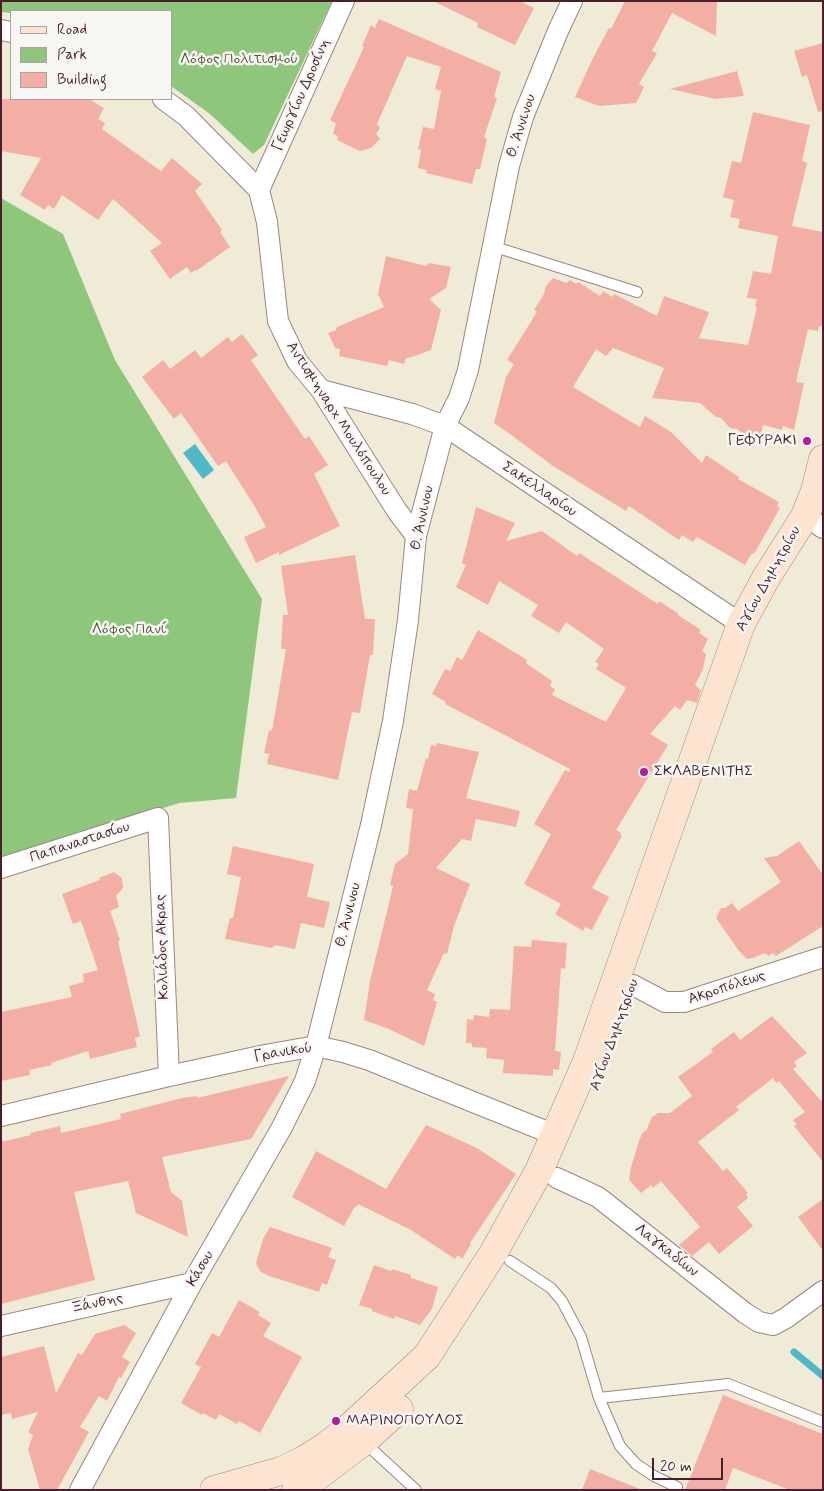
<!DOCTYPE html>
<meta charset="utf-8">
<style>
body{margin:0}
#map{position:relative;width:824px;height:1491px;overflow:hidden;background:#f0ebd7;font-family:Mynerve,sans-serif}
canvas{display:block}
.frame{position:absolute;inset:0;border:2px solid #4a1f2b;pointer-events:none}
.legend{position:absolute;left:10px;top:10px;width:162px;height:90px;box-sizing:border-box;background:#f6f6f2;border:1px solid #b1a0a2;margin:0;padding:6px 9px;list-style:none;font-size:15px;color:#4a1f2b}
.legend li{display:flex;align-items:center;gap:10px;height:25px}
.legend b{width:25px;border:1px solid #b1a0a2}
.scale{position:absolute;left:652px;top:1458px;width:71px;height:22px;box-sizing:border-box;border:2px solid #4a1f2b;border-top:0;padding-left:6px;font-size:15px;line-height:18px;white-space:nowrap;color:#4a1f2b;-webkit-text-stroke:4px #f6f6f2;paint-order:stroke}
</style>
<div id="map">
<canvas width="824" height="1491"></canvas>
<div class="frame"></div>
<ul class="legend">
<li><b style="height:6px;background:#fde4d1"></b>Road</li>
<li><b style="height:14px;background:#8ec77b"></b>Park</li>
<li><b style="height:14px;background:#f3afa6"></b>Building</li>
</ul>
<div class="scale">20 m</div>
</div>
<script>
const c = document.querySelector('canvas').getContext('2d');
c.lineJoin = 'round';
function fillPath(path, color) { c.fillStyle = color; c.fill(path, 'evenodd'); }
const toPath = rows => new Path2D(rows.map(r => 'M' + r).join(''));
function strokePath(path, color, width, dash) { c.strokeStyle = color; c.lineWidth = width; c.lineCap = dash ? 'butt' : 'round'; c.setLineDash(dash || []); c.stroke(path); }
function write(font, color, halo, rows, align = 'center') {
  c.font = font + ' Mynerve,sans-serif'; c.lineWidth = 5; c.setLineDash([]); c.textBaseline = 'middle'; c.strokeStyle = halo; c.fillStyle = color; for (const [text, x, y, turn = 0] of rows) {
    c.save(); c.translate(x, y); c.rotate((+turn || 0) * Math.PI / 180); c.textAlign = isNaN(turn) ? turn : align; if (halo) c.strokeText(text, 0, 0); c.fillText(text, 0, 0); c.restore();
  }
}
fillPath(toPath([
 [1,1,332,1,264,145,253,154,210,114,171,86,171,11,11,11,11,13,1,12],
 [1,198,63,234,115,360,262,599,236,798,179,803,1,860]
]), '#8ec77b');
fillPath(toPath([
 [195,444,214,470,203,479,183,453]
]), '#4ebac9');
strokePath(toPath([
 [794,1352,823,1376]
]), '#4ebac9', 7);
fillPath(toPath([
 [433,1,520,1,534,8,515,45,477,27,478,23],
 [625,1,717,1,716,36,672,13,652,51,657,53,639,84,644,87,636,103,599,106,575,97,593,58,609,28,611,29],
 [379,19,501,72,494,97,497,98,484,137,487,139,480,169,476,169,472,184,426,173,427,170,418,168,421,150,418,149,423,127,434,129,441,91,435,89,441,67,407,56,377,124,380,128,376,134,380,139,371,148,360,151,337,140,338,136,333,134,336,123,330,120,364,47,362,46,371,25,375,28],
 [823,43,823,111,818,112,807,75,802,77,794,51],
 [737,71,744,96,715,99,670,89],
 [1,99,89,99,104,108,98,119,105,123,102,129,161,171,172,158,202,184,195,191,222,230,220,232,230,247,196,271,195,270,191,273,187,267,170,279,150,251,162,243,113,199,98,220,62,195,54,209,48,205,45,210,20,195,41,158,1,151],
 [753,112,810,125,802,161,807,163,792,226,823,232,823,326,819,326,818,331,808,329,796,382,804,383,794,430,783,426,782,430,763,425,760,440,749,438,737,429,730,428,721,418,716,417,700,403,652,398,664,368,613,348,606,356,596,349,573,387,640,427,645,416,671,432,702,463,706,455,739,477,738,479,779,502,777,506,780,508,754,554,752,553,745,565,697,537,693,542,682,535,679,540,629,506,626,511,553,466,510,434,494,423,506,377,514,364,507,360,537,312,534,310,544,294,546,286,553,278,566,283,570,280,576,284,578,282,600,296,603,291,612,297,614,294,657,316,664,296,709,312,699,338,748,345,757,307,755,307,757,299,747,298,753,271,771,274,778,236,738,228,740,219,730,217,734,200,723,197,732,161,741,163],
 [386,256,426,266,429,263,451,267,446,288,429,299,441,310,431,350,412,357,406,358,404,364,389,360,387,366,339,356,340,349,335,348,328,333,336,330,337,327,384,307,378,294],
 [242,334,258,355,251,360,305,439,309,436,328,465,314,474,340,526,279,555,279,552,256,563,244,537,266,527,255,507,226,461,218,466,181,413,174,419,142,377,163,360,170,369,195,350,201,358,228,337,232,342],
 [476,507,515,523,506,541,542,531,577,556,579,553,658,604,659,601,679,614,678,615,701,630,699,633,708,639,702,651,706,654,703,669,695,685,701,690,697,703,687,700,680,710,675,706,650,734,668,745,616,830,621,833,620,835,622,836,592,888,609,897,592,930,585,927,583,931,555,914,561,904,524,884,551,834,534,824,565,770,570,772,570,769,445,704,446,702,432,694,445,669,450,671,457,657,462,660,478,630,527,660,526,663,552,681,550,686,555,689,552,695,606,722,626,688,596,669,599,664,595,662,604,649,566,622,559,633,531,616,538,605,499,581,488,605,456,587,466,565,462,563],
 [355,555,365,619,375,619,373,655,370,655,360,713,352,712,338,780,267,764,269,754,264,753,269,730,272,731,286,649,281,649,283,615,288,615,281,566],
 [437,743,479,752,466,798,520,811,516,827,476,819,471,841,462,839,436,868,470,884,454,926,447,954,444,953,427,990,435,994,433,1000,437,1002,424,1046,389,1029,364,1020,370,981,393,886,390,885,395,864,408,854,413,809,406,808,409,789,417,791,426,758,428,759,431,745,436,746],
 [799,841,823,875,823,926,776,956,773,953,768,956,765,953,753,958,747,959,739,951,716,918,721,908,725,908,732,903,738,911,781,882,764,858,777,856],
 [233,846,314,864,307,897,330,902,324,928,301,923,295,949,275,945,272,948,225,939,230,918,233,918,241,877,227,874],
 [114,872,122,878,123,888,116,896,119,907,110,911,120,940,118,941,140,1036,135,1038,137,1047,90,1059,88,1051,51,1063,52,1065,29,1070,30,1075,1,1081,1,1012,72,997,69,986,84,982,83,974,98,970,81,921,73,924,62,894,100,880,99,878],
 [532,940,567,943,565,969,561,968,555,1051,561,1052,559,1070,553,1069,553,1076,503,1073,504,1060,486,1058,487,1048,472,1047,472,1043,466,1043,467,1019,473,1020,474,1015,489,1017,490,1009,510,1010,514,946,531,947],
 [772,1016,807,1053,794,1062,797,1066,793,1069,821,1101,823,1100,823,1162,794,1126,797,1124,793,1120,805,1112,779,1081,776,1083,773,1078,736,1107,739,1110,698,1142,723,1171,727,1168,748,1193,746,1195,748,1198,737,1207,753,1226,719,1254,709,1242,692,1256,679,1245,700,1227,661,1181,653,1188,651,1185,641,1193,629,1180,631,1167,640,1138,643,1132,646,1131,652,1117,658,1113,670,1113,692,1096,678,1077,713,1052,711,1049,734,1032,740,1040],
 [289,1076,251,1139,162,1157,171,1192,182,1201,188,1237,136,1213,128,1181,74,1192,95,1280,1,1304,1,1142,31,1135,30,1133,60,1126,61,1133,121,1119,120,1114,182,1098,197,1096,197,1098],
 [426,1125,477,1148,516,1174,470,1243,471,1244,462,1259,458,1255,455,1259,411,1230,358,1204,357,1207,355,1206,344,1226,292,1197,316,1151,386,1189],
 [823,1199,823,1251,798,1217],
 [270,1227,332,1248,328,1257,336,1260,327,1285,322,1283,319,1292,269,1276,261,1272,258,1268,256,1263,263,1239],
 [374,1265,391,1271,392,1269,411,1275,411,1278,438,1287,432,1309,420,1325,395,1316,394,1319,372,1311,372,1309,359,1305],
 [239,1300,260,1312,258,1315,271,1323,263,1336,302,1357,260,1433,239,1421,237,1424,219,1414,216,1420,203,1413,202,1415,181,1403,201,1367,195,1364,212,1333,219,1337],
 [124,1325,136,1333,122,1357,130,1362,121,1378,119,1377,107,1401,99,1396,80,1427,89,1432,57,1490,40,1490,28,1449,33,1435,28,1432,38,1412,12,1419,11,1413,1,1415,1,1357,44,1346,56,1393,78,1353,82,1355,95,1334],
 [723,1395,823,1434,823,1490,790,1490,733,1468,725,1490,685,1490],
 [590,1469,640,1489,640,1490,582,1490]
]), '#f3afa6');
const lane = toPath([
 [492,246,637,292],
 [510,1261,551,1288,562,1301,581,1337,599,1398,620,1446,636,1464,654,1476,677,1487],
 [599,1398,728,1384,823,1422],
 [365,1443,416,1490]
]);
const street = toPath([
 [1,30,11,32],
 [163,99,186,116,259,190,267,222,278,321,297,361,321,390,397,511,416,536],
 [259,190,344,1],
 [321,390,412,414,445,426,741,624],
 [805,516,823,528],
 [1,868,158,818,169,1076],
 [633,985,665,1002,684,1002,823,957],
 [1,1116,169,1076,265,1055,316,1046,343,1052,369,1060,555,1135],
 [557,1178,598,1197,745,1313,759,1322,773,1325,786,1318,823,1291],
 [1,1326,192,1283],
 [80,1490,192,1283,281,1129,305,1081,316,1046,371,825,393,721,408,620,416,536,445,426,459,398,468,370,509,166,523,117,558,31,572,1]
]);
const secondary = toPath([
 [214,1490,281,1471,304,1460,326,1446,350,1427,427,1356,494,1252,539,1171,587,1061,741,624,766,578,805,516,815,491,823,459],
 [296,1490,315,1478,364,1441,399,1409]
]);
strokePath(lane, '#9d8581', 12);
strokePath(street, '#9d8581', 22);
strokePath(secondary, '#9d8581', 29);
strokePath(lane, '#fff', 10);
strokePath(street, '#fff', 20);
strokePath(secondary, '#fde4d1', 28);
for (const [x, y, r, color] of [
 [807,441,5,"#b5179e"],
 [644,772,5,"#b5179e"],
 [336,1421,5,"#b5179e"]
]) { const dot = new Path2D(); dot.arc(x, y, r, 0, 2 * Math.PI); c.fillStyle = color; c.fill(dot); strokePath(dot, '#f6f6f2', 2); }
write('15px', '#5e5143', '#f6f6f2', [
 ["Λόφος Πολιτισμού",239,60],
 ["Λόφος Πανί",129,630]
]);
write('15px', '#4a1f2b', '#f6f6f2', [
 ["Γεωργίου Δροσίνη",302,95,-66],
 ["Θ. Άννινου",522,126,-72],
 ["Αντισμηναρχ Μουλόπουλου",338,419,57],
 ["Σακελλαρίου",539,490,34],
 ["Θ. Άννινου",423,518,-78],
 ["Αγίου Δημητρίου",769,579,-61],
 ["Παπαναστασίου",80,843,-18],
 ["Θ. Άννινου",349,915,-76],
 ["Κολιάδος Ακρας",163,947,-92],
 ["Ακροπόλεως",727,988,-18],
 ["Αγίου Δημητρίου",615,1035,-70],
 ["Γρανικού",283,1053,-9],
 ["Λαγκαδίων",666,1251,38],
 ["Κάσου",201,1269,-60],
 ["Ξάνθης",97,1304,-12]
]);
write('15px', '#4a1f2b', '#f6f6f2', [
 ["ΓΕΦΥΡΑΚΙ",797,441,"right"],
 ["ΣΚΛΑΒΕΝΙΤΗΣ",654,772],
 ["ΜΑΡΙΝΟΠΟΥΛΟΣ",346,1421]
], 'left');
</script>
